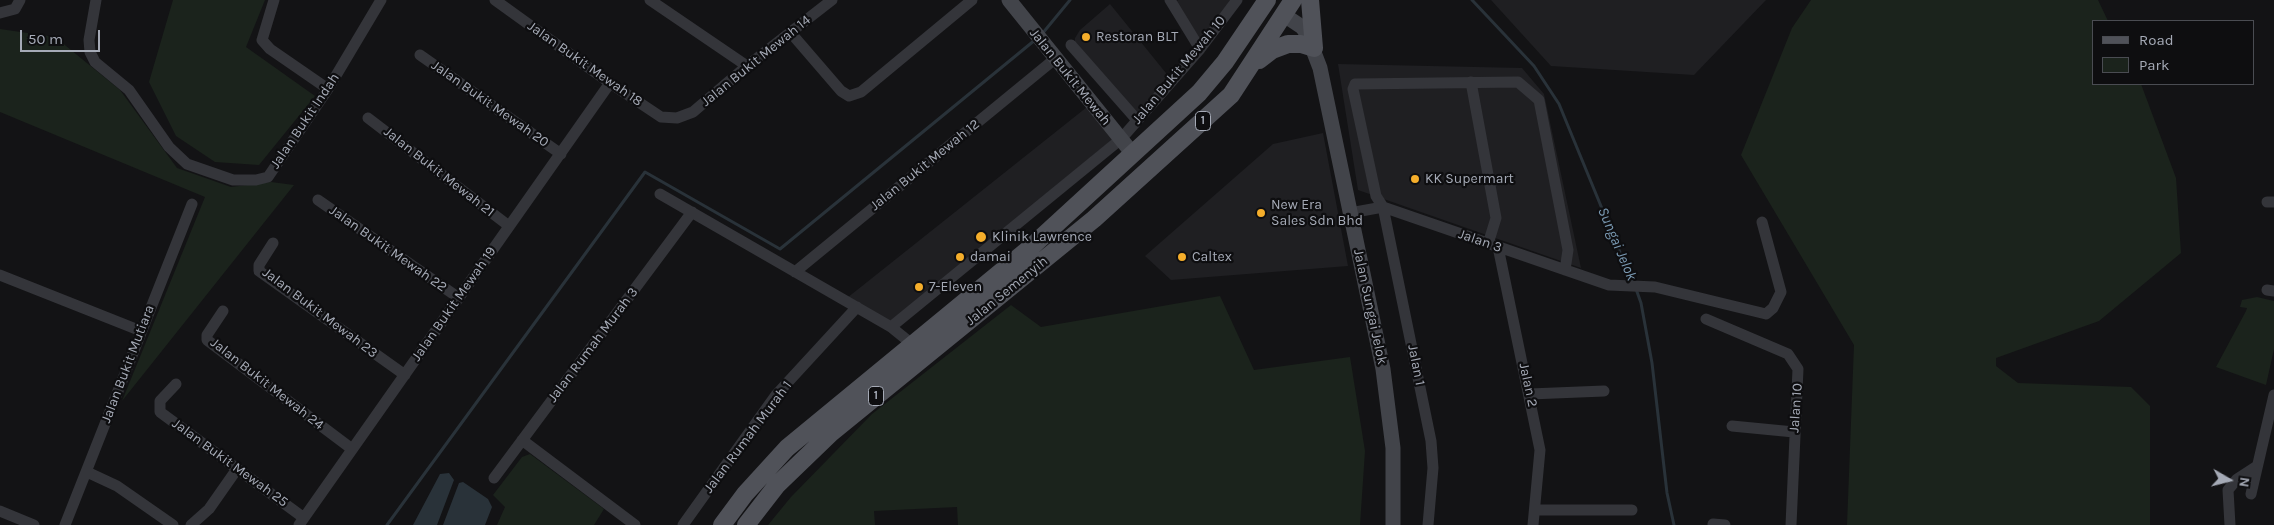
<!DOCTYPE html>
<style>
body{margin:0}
#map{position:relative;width:2274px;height:525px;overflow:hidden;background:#131315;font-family:Karla,sans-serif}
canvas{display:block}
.legend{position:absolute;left:2092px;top:20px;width:162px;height:65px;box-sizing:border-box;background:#0e0e10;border:1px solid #4a4c52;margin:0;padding:6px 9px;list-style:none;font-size:15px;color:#a5aab6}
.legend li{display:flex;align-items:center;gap:10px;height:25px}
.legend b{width:25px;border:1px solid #4a4c52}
.north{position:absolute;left:2204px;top:455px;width:50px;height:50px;-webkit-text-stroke:4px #0e0e10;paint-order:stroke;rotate:98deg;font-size:14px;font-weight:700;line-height:20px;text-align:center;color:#a5aab6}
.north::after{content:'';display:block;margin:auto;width:18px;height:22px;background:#a5aab6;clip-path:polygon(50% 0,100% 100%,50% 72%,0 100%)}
.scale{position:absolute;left:20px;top:30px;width:80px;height:22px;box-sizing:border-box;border:2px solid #a5aab6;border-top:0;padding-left:6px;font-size:15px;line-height:18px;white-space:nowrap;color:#a5aab6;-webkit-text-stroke:4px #0e0e10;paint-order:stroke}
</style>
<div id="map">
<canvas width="2274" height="525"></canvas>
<ul class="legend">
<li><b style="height:6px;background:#505259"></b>Road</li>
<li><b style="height:14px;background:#1b231c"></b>Park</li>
</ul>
<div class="north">N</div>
<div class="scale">50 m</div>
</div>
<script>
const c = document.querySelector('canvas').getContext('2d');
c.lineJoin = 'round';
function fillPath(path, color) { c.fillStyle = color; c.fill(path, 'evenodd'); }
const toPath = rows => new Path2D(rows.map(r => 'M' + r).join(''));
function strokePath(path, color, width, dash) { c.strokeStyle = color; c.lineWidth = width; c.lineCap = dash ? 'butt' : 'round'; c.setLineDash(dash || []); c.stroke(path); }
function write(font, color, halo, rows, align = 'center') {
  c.font = font + ' Karla,sans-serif'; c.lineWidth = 4.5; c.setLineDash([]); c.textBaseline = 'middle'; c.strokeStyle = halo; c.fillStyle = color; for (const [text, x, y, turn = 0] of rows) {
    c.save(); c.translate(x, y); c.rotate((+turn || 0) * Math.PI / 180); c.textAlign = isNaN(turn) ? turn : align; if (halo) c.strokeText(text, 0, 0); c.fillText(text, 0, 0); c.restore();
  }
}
fillPath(toPath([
 [1178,0,1232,0,1201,42,1176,2],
 [1491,0,1766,0,1694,75,1551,66],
 [1110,4,1170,78,1138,114,1075,44,1075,38,1080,30],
 [1338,64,1522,68,1544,94,1581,268,1358,190],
 [1087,107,1113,139,891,322,847,298],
 [1323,133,1348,266,1171,280,1145,256,1273,144]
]), '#1f1f22');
fillPath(toPath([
 [173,0,265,0,246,47,315,96,259,165,215,162,176,136,149,82],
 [1811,0,2098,0,2108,21,2093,21,2093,84,2141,84,2176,178,2181,253,2099,321,1996,358,1996,366,2018,383,2131,387,2150,406,2150,525,1847,525,1854,345,1741,155,1792,28],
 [0,29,55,37,120,90,177,168,231,187,271,182,294,185,122,401,205,197,0,112],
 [1220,296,1254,370,1350,357,1365,451,1360,525,958,525,957,507,874,511,875,525,768,525,791,497,872,414,1011,305,1041,327],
 [2257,297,2274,301,2274,349,2266,385,2216,367,2246,311,2247,308,2240,307,2242,300],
 [530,454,604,509,594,525,497,525,505,507,493,495,522,457]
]), '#1b231c');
fillPath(toPath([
 [449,473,454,480,437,525,413,525,440,474],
 [463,482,488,499,492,507,485,525,443,525,459,483]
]), '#293239');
strokePath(toPath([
 [1472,0,1534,66,1559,104,1633,284],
 [1042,34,1070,0],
 [1636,289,1641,303,1652,363,1667,493,1674,525],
 [387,525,645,172,780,249,1035,40]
]), '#293239', 3);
strokePath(toPath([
 [96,0,89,40,90,52,95,62,129,90,169,147,187,164,233,180,256,180,268,177,328,89,381,0],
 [274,0,262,40,270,49,328,89],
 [495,0,610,83,661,117,677,118,693,112,747,66,832,0],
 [650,0,747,66],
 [1170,0,1200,49],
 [0,13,15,9,20,0],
 [791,33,841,91,849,96,861,92,972,0],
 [1071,45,1137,120],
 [420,55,561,154],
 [1471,82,1496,218,1488,244],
 [368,118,509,226],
 [660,194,891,327,912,344],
 [318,200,459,298],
 [2267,202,2274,202],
 [1350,213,1383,207,1609,285,1655,287,1766,314,1773,308,1781,292,1762,222],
 [273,243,259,265,259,271,405,375],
 [1498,247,1540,450,1533,525],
 [795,272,1056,58],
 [0,275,141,331],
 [2267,290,2274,291],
 [223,311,207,335,207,340,352,449],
 [1706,319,1788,354,1798,369,1791,525],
 [891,327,1121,139,1200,49,1237,0],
 [176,384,160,401,160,412,304,518],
 [1530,394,1604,391],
 [1732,426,1794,432],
 [522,440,635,525],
 [87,472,117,486,173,525],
 [494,478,692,212],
 [2251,494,2274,395],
 [1535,510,1632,510],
 [0,511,34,525],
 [1713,524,1725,525],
 [65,525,192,204],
 [191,525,209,509,237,469],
 [299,525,610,83],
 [683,525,776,395,857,307],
 [1428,525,1433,468,1431,441,1383,207,1376,196,1353,89,1355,84,1518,82,1539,100,1568,250,1565,270],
 [2230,525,2228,490,2237,479,2257,466]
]), '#34353a', 11);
strokePath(toPath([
 [1009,0,1133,154],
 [1284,15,1302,27,1307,34,1320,68,1383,369,1393,448,1393,525]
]), '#42444a', 15);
strokePath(toPath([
 [1259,60,1272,50,1288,44,1301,44,1314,48,1310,0],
 [722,525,745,494,787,448,1030,248,1199,93,1225,62,1267,0],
 [746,525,777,485,831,433,1094,219,1231,95,1293,0]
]), '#505259', 18);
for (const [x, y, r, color] of [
 [1086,37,5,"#f5ae2b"],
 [1415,179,5,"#f5ae2b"],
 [1261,213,5,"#f5ae2b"],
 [981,237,6,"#f5ae2b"],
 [960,257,5,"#f5ae2b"],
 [1182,257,5,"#f5ae2b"],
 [919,287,5,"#f5ae2b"]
]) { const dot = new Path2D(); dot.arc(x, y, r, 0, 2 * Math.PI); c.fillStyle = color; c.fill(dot); strokePath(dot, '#0e0e10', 2); }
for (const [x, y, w] of [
 [1203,121,15],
 [876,396,15]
]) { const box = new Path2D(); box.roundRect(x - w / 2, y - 9.5, w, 19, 4); c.fillStyle = '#0e0e10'; c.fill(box); strokePath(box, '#a5aab6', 1); }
write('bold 12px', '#a5aab6', null, [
 ["1",1203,121],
 ["1",876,396]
]);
write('14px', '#a5aab6', '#0e0e10', [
 ["Restoran BLT",1096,37],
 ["KK Supermart",1425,179],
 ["New Era",1271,205],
 ["Sales Sdn Bhd",1271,221],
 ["Klinik Lawrence",992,237],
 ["damai",970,257],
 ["Caltex",1192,257],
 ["7-Eleven",929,287]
], 'left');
write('14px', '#a5aab6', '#0e0e10', [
 ["Jalan Bukit Mewah 14",756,61,-39],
 ["Jalan Bukit Mewah 18",585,64,35],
 ["Jalan Bukit Mewah 10",1179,70,-50],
 ["Jalan Bukit Mewah",1070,77,51],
 ["Jalan Bukit Mewah 20",490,104,35],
 ["Jalan Bukit Indah",305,121,-56],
 ["Jalan Bukit Mewah 12",925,165,-39],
 ["Jalan Bukit Mewah 21",439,172,38],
 ["Jalan 3",1480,241,19],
 ["Jalan Bukit Mewah 22",388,249,35],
 ["Jalan Semenyih",1007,291,-39],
 ["Jalan Bukit Mewah 19",454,304,-55],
 ["Jalan Sungai Jelok",1370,307,78],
 ["Jalan Bukit Mewah 23",320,313,37],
 ["Jalan Rumah Murah 3",593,345,-53],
 ["Jalan Bukit Mutiara",128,364,-69],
 ["Jalan 1",1416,365,79],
 ["Jalan Bukit Mewah 24",267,384,38],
 ["Jalan 2",1528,385,78],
 ["Jalan 10",1796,408,-86],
 ["Jalan Rumah Murah 1",748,437,-53],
 ["Jalan Bukit Mewah 25",230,463,36]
]);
write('italic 15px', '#7a99b2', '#0e0e10', [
 ["Sungai Jelok",1617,244,67]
]);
</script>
